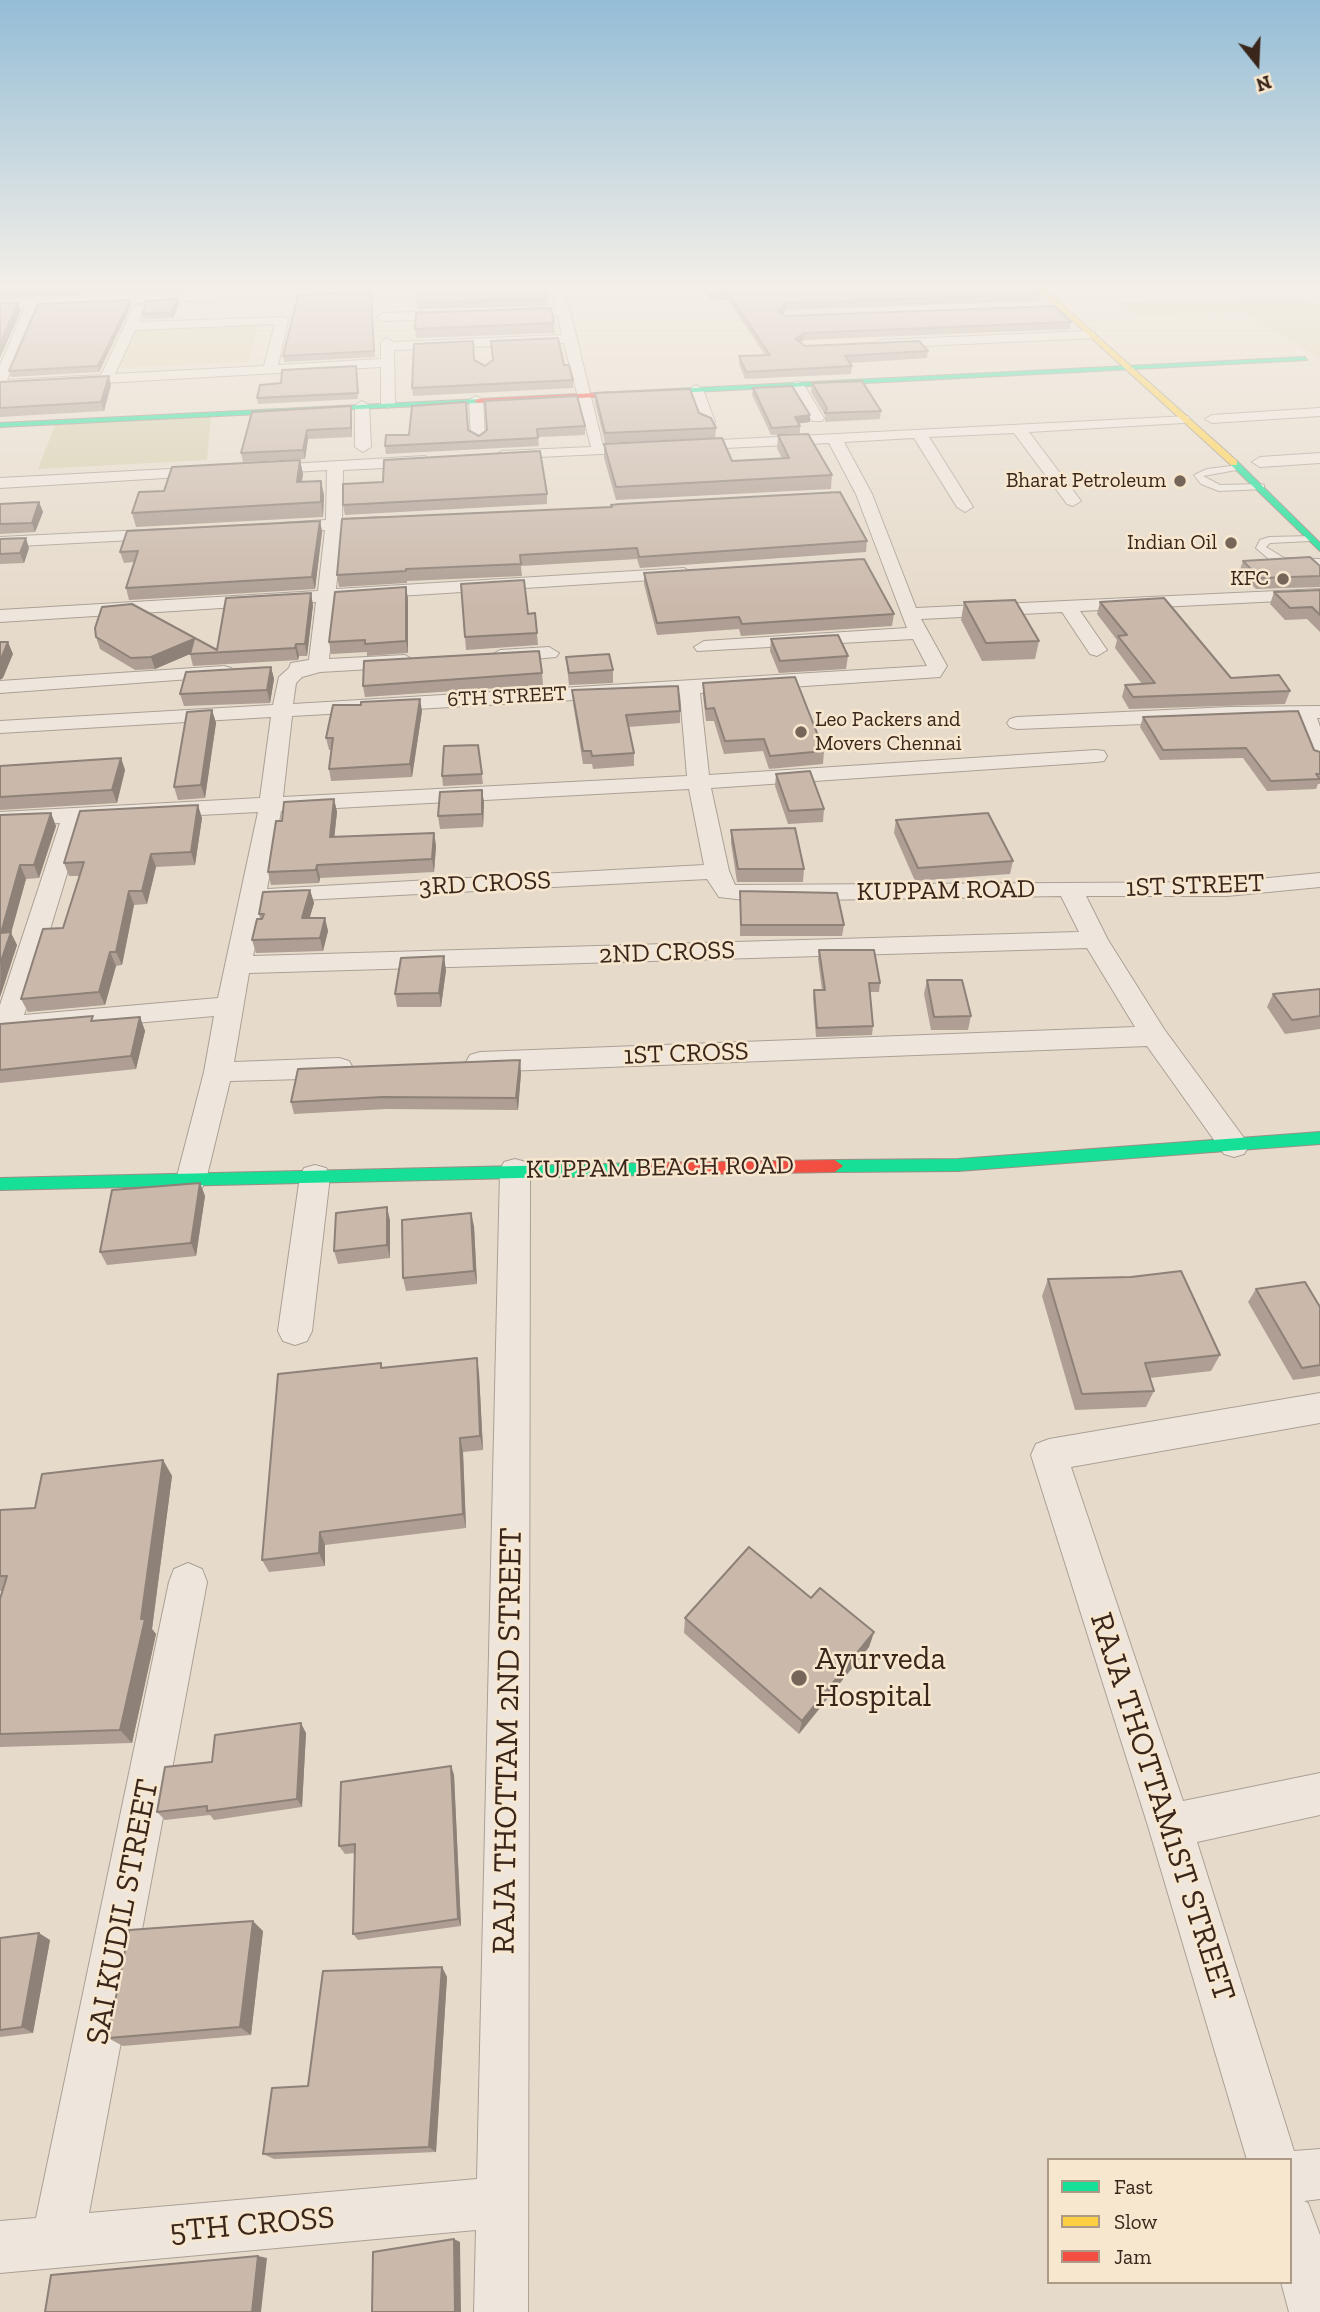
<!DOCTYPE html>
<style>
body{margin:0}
#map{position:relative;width:1320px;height:2312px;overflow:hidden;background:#e6dbcb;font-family:"Zilla Slab",serif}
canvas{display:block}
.legend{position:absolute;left:1047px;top:2158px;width:245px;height:126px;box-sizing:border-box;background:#f8e7cf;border:2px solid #ac9a87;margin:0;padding:9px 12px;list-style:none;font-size:21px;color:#3a261b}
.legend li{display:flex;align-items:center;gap:14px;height:35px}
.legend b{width:35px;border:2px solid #ac9a87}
.north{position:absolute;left:1222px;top:28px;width:70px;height:70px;-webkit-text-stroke:5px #f8e7cf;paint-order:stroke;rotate:162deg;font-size:19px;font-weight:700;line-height:28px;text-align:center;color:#3a261b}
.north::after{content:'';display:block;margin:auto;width:24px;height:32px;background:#3a261b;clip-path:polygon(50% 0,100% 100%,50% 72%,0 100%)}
</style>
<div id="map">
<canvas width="1320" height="2312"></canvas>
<ul class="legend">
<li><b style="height:9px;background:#16e098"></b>Fast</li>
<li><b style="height:9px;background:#ffcf43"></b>Slow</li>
<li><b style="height:9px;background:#f24e42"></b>Jam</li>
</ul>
<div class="north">N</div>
</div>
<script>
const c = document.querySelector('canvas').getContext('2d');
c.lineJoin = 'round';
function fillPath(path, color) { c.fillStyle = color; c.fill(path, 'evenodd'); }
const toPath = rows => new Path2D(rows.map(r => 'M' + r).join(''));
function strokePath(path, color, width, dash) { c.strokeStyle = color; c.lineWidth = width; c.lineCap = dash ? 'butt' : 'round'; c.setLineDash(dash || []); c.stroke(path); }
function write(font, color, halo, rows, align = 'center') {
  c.font = font + ' "Zilla Slab",serif'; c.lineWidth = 5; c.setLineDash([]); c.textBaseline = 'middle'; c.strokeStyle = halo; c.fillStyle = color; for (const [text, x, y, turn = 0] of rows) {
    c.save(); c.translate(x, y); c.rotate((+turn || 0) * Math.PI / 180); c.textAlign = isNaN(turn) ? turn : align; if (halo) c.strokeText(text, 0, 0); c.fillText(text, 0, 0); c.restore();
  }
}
fillPath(toPath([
 [1304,296,1320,306,1320,359,1246,312,1137,315,1117,302],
 [257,324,249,362,113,368,129,330]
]), '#dad5ac');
fillPath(toPath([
 [211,416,207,460,38,469,55,425]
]), '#d4ceac');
const lane = toPath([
 [1239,465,1243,467,1242,469,1203,476,1220,485,1261,484,1264,485,1264,489,1219,491,1201,484,1194,475,1207,469,1239,465],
 [1313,536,1313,540,1310,541,1270,543,1266,547,1284,558,1320,559,1320,565,1280,563,1270,560,1256,548,1260,540,1269,537,1313,536]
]);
const street = toPath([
 [419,284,521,284,515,288,38,307,7,380,101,375,133,308,139,304,145,308,139,322,286,317,288,320,278,365,381,359,381,342,387,338,393,342,562,335,558,315,512,317,506,313,512,309,556,308,547,284,559,284,570,311,603,446,1188,416,1190,419,1188,422,1183,423,1029,432,1081,501,1073,506,1067,504,1014,433,929,437,973,507,965,512,957,507,914,438,844,442,872,494,916,608,1320,589,1320,599,1080,611,1107,650,1097,656,1090,654,1062,612,921,619,947,666,940,677,700,693,709,775,1096,750,1104,751,1107,756,1104,761,1096,762,711,788,729,871,735,885,1227,882,1320,873,1320,887,1227,896,1086,896,1108,940,1164,1029,1244,1138,1249,1146,1244,1154,1234,1157,1224,1154,1147,1046,480,1072,470,1069,466,1062,470,1055,480,1052,1135,1027,1087,948,249,973,234,1062,339,1058,349,1061,353,1068,349,1075,339,1078,230,1081,206,1180,202,1188,191,1191,180,1188,176,1180,204,1072,214,1016,0,1035,0,1005,60,823,0,826,0,812,260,798,271,717,0,733,0,721,273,705,279,677,289,668,291,663,309,660,316,602,0,622,0,610,318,591,325,530,281,533,273,528,281,523,326,520,327,470,261,474,253,469,255,466,425,456,433,461,425,466,343,470,342,519,381,517,389,522,381,527,342,529,336,589,684,568,693,573,684,578,335,600,329,659,405,655,415,661,405,667,320,672,302,677,296,683,293,704,927,666,913,639,697,651,694,647,704,641,907,628,856,494,829,443,497,459,494,456,502,451,591,447,564,343,394,350,395,404,388,408,381,404,381,367,0,389,0,365,25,308,0,309,0,301,419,284],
 [275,324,264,366,115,374,135,330,275,324],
 [680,694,687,776,283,797,292,716,680,694],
 [689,789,704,865,267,889,281,811,689,789],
 [258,812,218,998,24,1015,83,821,258,812],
 [707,879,719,897,753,901,1061,896,1079,932,253,956,265,902,707,879],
 [456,311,460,312,460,318,383,321,377,317,383,313,456,311],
 [1090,331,1095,332,1095,338,880,348,873,344,880,340,1090,331],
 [797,381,804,385,824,418,822,421,812,421,810,418,790,385,797,381],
 [696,385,703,389,715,422,713,425,708,426,701,422,689,389,696,385],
 [476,396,483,400,485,438,478,442,471,438,469,400,476,396],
 [362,401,369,405,371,447,363,452,355,447,355,405,362,401],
 [1320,408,1320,416,1212,423,1205,419,1212,415,1320,408],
 [1320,453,1320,463,1260,467,1252,462,1260,457,1320,453],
 [208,467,214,469,216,472,214,475,0,488,0,478,208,467],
 [165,529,173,534,171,538,0,547,0,537,165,529],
 [549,647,559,653,556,657,500,662,490,656,500,650,549,647],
 [224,666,231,668,234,672,231,676,0,693,0,681,224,666],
 [1320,706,1320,718,1317,718,1320,727,1320,760,1312,759,1309,754,1296,718,1017,729,1010,727,1007,723,1010,719,1017,717,1230,707,1320,706],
 [515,1159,526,1162,530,1170,528,2312,474,2312,476,2230,0,2273,0,2221,36,2218,169,1582,174,1569,188,1563,202,1569,207,1582,89,2213,477,2179,500,1170,504,1162,515,1159],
 [315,1165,326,1168,330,1176,312,1331,307,1341,295,1345,283,1341,278,1331,300,1176,304,1168,315,1165],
 [1320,1393,1320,1423,1071,1467,1183,1801,1320,1773,1320,1815,1197,1842,1294,2151,1320,2149,1320,2199,1304,2201,1308,2203,1320,2235,1320,2312,1289,2312,1281,2282,1290,2282,1290,2160,1247,2160,1148,1826,1031,1455,1036,1444,1049,1439,1320,1393]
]);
const fast = toPath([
 [1305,357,1307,360,655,394,651,392,655,390,1305,357],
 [481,399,478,403,0,427,0,423,481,399],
 [1231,461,1237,461,1320,543,1320,551,1231,465,1231,461],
 [1320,1132,1320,1144,958,1171,835,1172,827,1166,835,1160,958,1159,1320,1132],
 [647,1163,653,1165,655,1169,653,1173,647,1175,0,1190,0,1178,647,1163]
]);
const slow = toPath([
 [1032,284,1039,284,1237,461,1237,465,1231,465,1032,284]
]);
const jam = toPath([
 [655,390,658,394,478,403,474,401,478,399,655,390],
 [835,1160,843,1166,835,1172,647,1175,641,1173,639,1169,641,1165,647,1163,835,1160]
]);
strokePath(lane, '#aba094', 2);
strokePath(street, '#aba094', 2);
strokePath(fast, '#9b8f84', 2);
strokePath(slow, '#9b8f84', 2);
strokePath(jam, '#9b8f84', 2);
fillPath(lane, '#eee6dd');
fillPath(street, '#eee6dd');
fillPath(fast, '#16e098');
fillPath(slow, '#ffcf43');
fillPath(jam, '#f24e42');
fillPath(toPath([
 [0,284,188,284,185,291,0,299],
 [255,284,345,284,255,288],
 [699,284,784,284,787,286,1041,294,1039,301,786,310,782,314,787,316,1071,322,1070,329,804,340,800,343,805,346,928,351,927,358,850,363,852,366,851,374,745,379,739,364,739,356,765,355,728,300,710,301],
 [296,295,371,296,375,357,284,362,283,356,297,301],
 [548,299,548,306,418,309,417,302],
 [145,301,179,304,173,318,143,319,142,314,146,305],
 [131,306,99,372,11,377,9,371],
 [554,323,555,333,416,338,415,329],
 [474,360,485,366,564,365,573,380,573,388,413,396,412,388],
 [356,371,358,399,258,404,257,398],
 [0,382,111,385,104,411,0,417],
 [812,383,881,411,880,419,825,422,825,415,811,392],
 [753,388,810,422,799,423,800,426,800,433,771,435,752,395],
 [595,393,699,413,716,428,715,438,605,443,595,403],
 [352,415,352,437,308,439,305,459,243,462,241,453],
 [585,426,585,435,538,437,539,446,386,454,385,446,409,435,468,430,479,436,487,430],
 [778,435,832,475,831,489,616,500,604,458,604,444,732,461,782,459,777,448],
 [300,460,303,474,302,482,324,495,323,517,136,527,132,513,164,491],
 [547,494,547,504,345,515,343,505],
 [39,502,43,512,35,532,0,534,0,504],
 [342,519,867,541,866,552,640,568,637,559,521,566,522,576,407,581,407,583,339,587,337,575],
 [320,521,322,532,315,589,129,600,126,588,134,562,124,563,120,552],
 [0,539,29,548,24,563,0,564],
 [1243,561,1320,566,1320,587,1256,589,1239,572],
 [644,573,894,614,892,626,741,636,739,629,657,635,644,584],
 [406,587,408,599,408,653,367,656,367,652,331,654,329,642],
 [1320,590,1320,632,1307,619,1285,620,1270,604,1274,592],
 [964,602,1039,641,1035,659,982,661,961,620],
 [1100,602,1231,678,1290,691,1285,704,1129,709,1122,697,1125,685,1142,684,1115,648,1117,640,1097,614],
 [313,605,307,656,299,656,298,660,193,666,190,654,155,669,135,670,100,649,96,637,217,650],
 [535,613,538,645,466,650,465,637],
 [771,639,848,656,846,669,779,673,770,651],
 [566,657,613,670,613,683,569,685],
 [271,667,274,679,270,703,184,706,180,694],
 [542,673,543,685,365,697,363,686],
 [703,683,824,751,823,764,769,769,763,751,724,754,714,721,706,721,703,695],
 [572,690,680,711,680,723,628,727,634,753,634,766,593,769,592,764,583,764,573,703],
 [212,710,216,723,205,798,178,800,174,787],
 [422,711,412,777,331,781,329,769,331,750,329,750,326,738],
 [1143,717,1320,752,1320,784,1318,784,1316,789,1267,791,1243,758,1160,760,1140,727],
 [478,745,483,784,443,786,442,776],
 [121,758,125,770,117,803,0,810,0,766],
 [776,774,824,809,823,822,788,824,775,786],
 [482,790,484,803,483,827,440,829,438,816],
 [334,799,337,812,334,837,434,833,436,846,434,872,320,878,319,883,271,885,268,872,282,821],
 [0,815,56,826,39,878,26,879,11,933,17,945,0,997],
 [202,818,195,865,156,867,147,904,134,905,122,965,116,966,105,1005,28,1012,21,999,63,928,80,876,69,876,64,863],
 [896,820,1013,861,1010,874,915,881,894,833],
 [731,830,804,869,803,882,737,882,731,843],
 [310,890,314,903,309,918,325,918,328,931,323,951,256,953,252,940,260,919,259,914],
 [740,891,844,925,842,936,740,936],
 [819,950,880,983,879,992,870,992,873,1026,872,1035,816,1037,813,998,814,990,822,990,818,959],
 [446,970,441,1007,397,1007,395,994],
 [927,980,971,1016,968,1030,931,1030,924,994],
 [1320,989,1320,1029,1285,1034,1267,1007,1273,994],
 [140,1017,145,1031,136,1069,0,1083,0,1024,95,1021],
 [521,1073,518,1110,386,1109,294,1114,291,1102],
 [200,1183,205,1196,196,1256,107,1265,100,1252],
 [390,1220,390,1258,338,1264,334,1251],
 [474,1226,477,1284,406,1291,403,1278],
 [1048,1279,1220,1355,1211,1371,1150,1378,1154,1391,1146,1407,1075,1410,1042,1296],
 [1256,1289,1320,1307,1320,1376,1293,1380,1248,1302],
 [382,1368,479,1373,483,1450,463,1452,466,1528,325,1545,325,1566,269,1572,262,1560],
 [163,1460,172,1476,152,1629,156,1634,132,1743,0,1747,0,1599,2,1591,0,1591,0,1510,35,1508],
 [811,1598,874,1632,869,1647,799,1734,684,1633,685,1618],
 [306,1733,302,1807,214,1820,210,1815,165,1820,157,1812,212,1762],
 [451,1766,454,1775,461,1926,358,1940,353,1934,355,1853,345,1854,339,1846],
 [263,1931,251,2035,123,2046,108,2038],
 [0,1938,50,1940,33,2033,0,2037],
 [442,1967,447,1977,436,2152,274,2159,263,2154,308,2086]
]), '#ae9e93');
fillPath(toPath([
 [178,299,179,304,173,318,171,313],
 [130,300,131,306,99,372,98,366],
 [18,303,21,311,0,358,0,344],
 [786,303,786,310,778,318,778,311],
 [804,333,804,340,795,346,795,339],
 [109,376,111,385,104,411,101,402],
 [351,406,352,415,352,437,351,428],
 [810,415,810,422,795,424,795,417],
 [307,430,308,439,305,459,303,450],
 [300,460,303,474,299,496,297,482],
 [321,481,324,495,323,517,321,502],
 [39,502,43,512,35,532,32,523],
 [320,521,322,532,315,589,312,577],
 [26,538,29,548,24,563,20,553],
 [406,587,408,599,408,653,406,641],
 [311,593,313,605,307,656,305,644],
 [194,639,197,651,155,669,151,657],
 [8,642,13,654,3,678,0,680,0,661],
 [296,644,299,656,298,660,295,648],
 [271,667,274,679,270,703,267,690],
 [420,699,422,711,412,777,410,764],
 [212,710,216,723,205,798,201,785],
 [121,758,125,770,117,803,112,790],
 [482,790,484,803,483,827,482,814],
 [334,799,337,812,333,850,330,837],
 [198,805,202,818,195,865,191,852],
 [51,813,56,826,39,878,34,865],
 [434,833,436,846,434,872,432,859],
 [151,854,156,867,147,904,142,891],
 [20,865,26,879,11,933,17,945,0,997,1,933],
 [317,865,320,878,319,883,316,870],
 [310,890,314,903,306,931,302,918],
 [129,891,134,905,122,965,116,952],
 [325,918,328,931,323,951,320,938],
 [110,952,116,966,105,1005,99,992],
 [444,956,446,970,441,1007,439,993],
 [140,1017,145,1031,136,1069,131,1056],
 [520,1060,521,1073,518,1110,516,1098],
 [200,1183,205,1196,196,1256,191,1243],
 [387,1207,390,1220,390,1258,387,1245],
 [471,1213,474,1226,477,1284,474,1271],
 [477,1358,479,1373,483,1450,480,1436],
 [460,1438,463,1452,466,1528,463,1514],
 [163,1460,172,1476,152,1629,156,1634,132,1743,120,1730,141,1619],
 [320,1532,325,1545,325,1566,319,1553],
 [874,1632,869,1647,799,1734,802,1721],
 [301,1723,306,1733,302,1807,297,1799],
 [451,1766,454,1775,461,1926,458,1919],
 [253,1921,263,1931,251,2035,240,2027],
 [39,1933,50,1940,33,2033,22,2027],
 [442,1967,447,1977,436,2152,429,2147],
 [454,2239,460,2242,461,2312,455,2312],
 [258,2256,267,2258,261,2312,252,2312]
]), '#8d8178');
const building = toPath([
 [0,284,152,284,0,291,0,284],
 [499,284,544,284,548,299,417,302,418,288,499,284],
 [704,284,784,284,787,286,808,284,1028,284,1041,294,786,303,778,311,787,316,1054,306,1071,322,804,333,795,339,805,346,919,341,928,351,845,356,852,366,746,372,739,356,770,355,728,293,711,294,704,284],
 [371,291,374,351,283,356,298,295,296,295,371,291],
 [178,299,171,313,142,314,146,304,145,301,178,299],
 [130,300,98,366,9,371,38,304,130,300],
 [0,303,18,303,0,344,0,303],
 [551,308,554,323,415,329,416,313,551,308],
 [558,338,564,365,569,365,573,380,412,388,414,344,473,341,474,360,485,366,493,360,491,341,558,338],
 [356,366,358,393,257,398,260,385,281,383,282,370,356,366],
 [109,376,101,402,0,408,0,382,109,376],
 [862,381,881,411,825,413,827,408,812,383,862,381],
 [792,386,810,415,795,417,800,426,772,428,753,388,792,386],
 [690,389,699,413,711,418,716,428,605,433,595,393,690,389],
 [577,396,585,426,537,429,538,438,385,446,386,435,409,435,412,406,466,402,468,430,479,436,487,430,485,401,577,396],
 [351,406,351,428,307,430,303,450,241,453,252,412,351,406],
 [808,434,832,475,616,487,604,444,722,438,732,461,789,458,778,435,808,434],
 [540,451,547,494,343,505,343,484,383,482,384,460,540,451],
 [300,460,297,482,321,481,321,502,132,513,139,492,164,491,172,467,300,460],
 [840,492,867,541,639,557,637,548,520,555,521,564,406,569,406,571,337,575,342,519,612,507,611,505,620,504,840,492],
 [39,502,32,523,0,524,0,504,39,502],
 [320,521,312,577,126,588,138,551,120,552,127,531,320,521],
 [26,538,20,553,0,554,0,539,26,538],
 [1310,557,1320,566,1320,576,1260,578,1243,561,1310,557],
 [864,559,894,614,742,624,739,617,657,623,644,573,864,559],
 [524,580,528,614,535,613,537,633,465,637,461,584,524,580],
 [406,587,406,641,365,644,365,640,329,642,335,592,406,587],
 [1320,590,1320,615,1312,607,1290,608,1274,592,1320,590],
 [311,593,305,644,296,644,295,648,190,654,194,639,151,657,131,658,96,637,95,628,102,607,132,604,217,650,226,598,311,593],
 [1164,598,1231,678,1279,675,1290,691,1133,697,1125,685,1155,683,1118,636,1127,635,1100,602,1164,598],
 [1015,600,1039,641,986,643,964,602,1015,600],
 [838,635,848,656,780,661,771,639,838,635],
 [0,642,8,642,0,661,0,642],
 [539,651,542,673,363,686,364,661,539,651],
 [609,654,613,670,569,673,566,657,609,654],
 [271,667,267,690,180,694,186,672,271,667],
 [795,677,824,751,770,756,764,739,725,741,714,708,706,709,703,683,795,677],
 [678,686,680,711,626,715,634,753,592,756,591,751,583,751,572,690,678,686],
 [420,699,410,764,329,769,333,738,326,738,333,705,361,705,361,702,420,699],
 [212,710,201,785,174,787,187,712,212,710],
 [1298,711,1314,750,1320,752,1320,774,1316,774,1320,779,1271,781,1246,748,1163,750,1143,717,1298,711],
 [478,745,482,774,442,776,444,746,478,745],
 [121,758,112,790,0,797,0,766,121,758],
 [810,771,824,809,789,811,776,774,810,771],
 [482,790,482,814,438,816,440,792,482,790],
 [334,799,330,837,434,833,432,859,317,865,316,870,268,872,276,821,282,821,284,802,334,799],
 [198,805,191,852,151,854,142,891,129,891,116,952,110,952,99,992,21,999,43,929,63,928,84,862,64,863,80,811,198,805],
 [51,813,34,865,20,865,1,933,11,932,0,964,0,815,51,813],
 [988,813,1013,861,918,868,896,820,988,813],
 [795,828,804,869,738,869,731,830,795,828],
 [310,890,302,918,325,918,320,938,252,940,257,919,262,919,264,914,259,914,263,892,310,890],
 [740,891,837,893,844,925,741,925,740,891],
 [819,950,874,950,880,983,869,983,873,1026,817,1028,814,990,825,990,819,950],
 [444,956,439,993,395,994,401,958,444,956],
 [927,980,962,980,971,1016,934,1017,927,980],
 [1320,989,1320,1016,1292,1020,1273,994,1320,989],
 [93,1016,91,1021,140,1017,131,1056,0,1070,0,1024,93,1016],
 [520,1060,516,1098,383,1097,291,1102,298,1069,520,1060],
 [200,1183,191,1243,100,1252,112,1190,200,1183],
 [387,1207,387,1245,334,1251,336,1213,387,1207],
 [471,1213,474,1271,403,1278,402,1220,471,1213],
 [1181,1271,1220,1355,1145,1363,1154,1391,1082,1394,1048,1279,1131,1277,1181,1271],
 [1305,1282,1320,1307,1320,1365,1302,1368,1256,1289,1305,1282],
 [477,1358,480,1436,460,1438,463,1514,320,1532,319,1553,262,1560,278,1374,381,1363,381,1368,477,1358],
 [163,1460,141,1619,145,1619,120,1730,0,1734,0,1599,7,1576,0,1576,0,1510,35,1508,42,1474,163,1460],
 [749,1547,811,1598,820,1588,874,1632,802,1721,685,1618,749,1547],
 [301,1723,297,1799,207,1811,207,1806,157,1812,165,1767,212,1762,215,1735,301,1723],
 [451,1766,458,1919,353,1934,355,1844,339,1846,341,1782,451,1766],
 [253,1921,240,2027,108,2038,129,1930,253,1921],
 [39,1933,22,2027,0,2030,0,1938,39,1933],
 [442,1967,429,2147,263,2154,272,2088,308,2086,323,1971,442,1967],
 [454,2239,455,2312,372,2312,373,2252,454,2239],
 [258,2256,252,2312,45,2312,51,2275,258,2256]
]);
fillPath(building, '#cab8ab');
strokePath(building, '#8d8178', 2);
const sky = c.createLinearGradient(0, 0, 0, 608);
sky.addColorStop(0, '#94bdd6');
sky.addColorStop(0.47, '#f4efe8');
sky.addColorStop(1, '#f4efe800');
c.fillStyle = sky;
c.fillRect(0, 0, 1320, 608);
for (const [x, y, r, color] of [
 [1180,481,7,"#766559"],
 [1231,543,7,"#766559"],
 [1283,579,7,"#766559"],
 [801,732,7,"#766559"],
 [799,1678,9,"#766559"]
]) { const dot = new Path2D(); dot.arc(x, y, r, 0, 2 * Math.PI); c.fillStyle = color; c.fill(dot); strokePath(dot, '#f8e7cf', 2.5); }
write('21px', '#3a261b', '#f8e7cf', [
 ["Bharat Petroleum",1166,481],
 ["Indian Oil",1217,543],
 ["KFC",1269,579],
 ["Leo Packers and",815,720,"left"],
 ["Movers Chennai",815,744,"left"]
], 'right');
write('21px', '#3a261b', '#f8e7cf', [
 ["6TH STREET",507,697,-3]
]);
write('26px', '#3a261b', '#f8e7cf', [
 ["3RD CROSS",485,884,-3],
 ["1ST STREET",1195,886,-2],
 ["KUPPAM ROAD",946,891,-1],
 ["2ND CROSS",667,953,-2],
 ["1ST CROSS",686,1054,-2],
 ["KUPPAM BEACH ROAD",660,1168,-1]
]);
write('32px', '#3a261b', '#f8e7cf', [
 ["Ayurveda",815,1660],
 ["Hospital",815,1697]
], 'left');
write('32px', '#3a261b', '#f8e7cf', [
 ["RAJA THOTTAM 2ND STREET",508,1741,-89],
 ["RAJA THOTTAM1ST STREET",1162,1807,72],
 ["SAI KUDIL STREET",123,1912,-79],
 ["5TH CROSS",252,2225,-5]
]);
</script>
